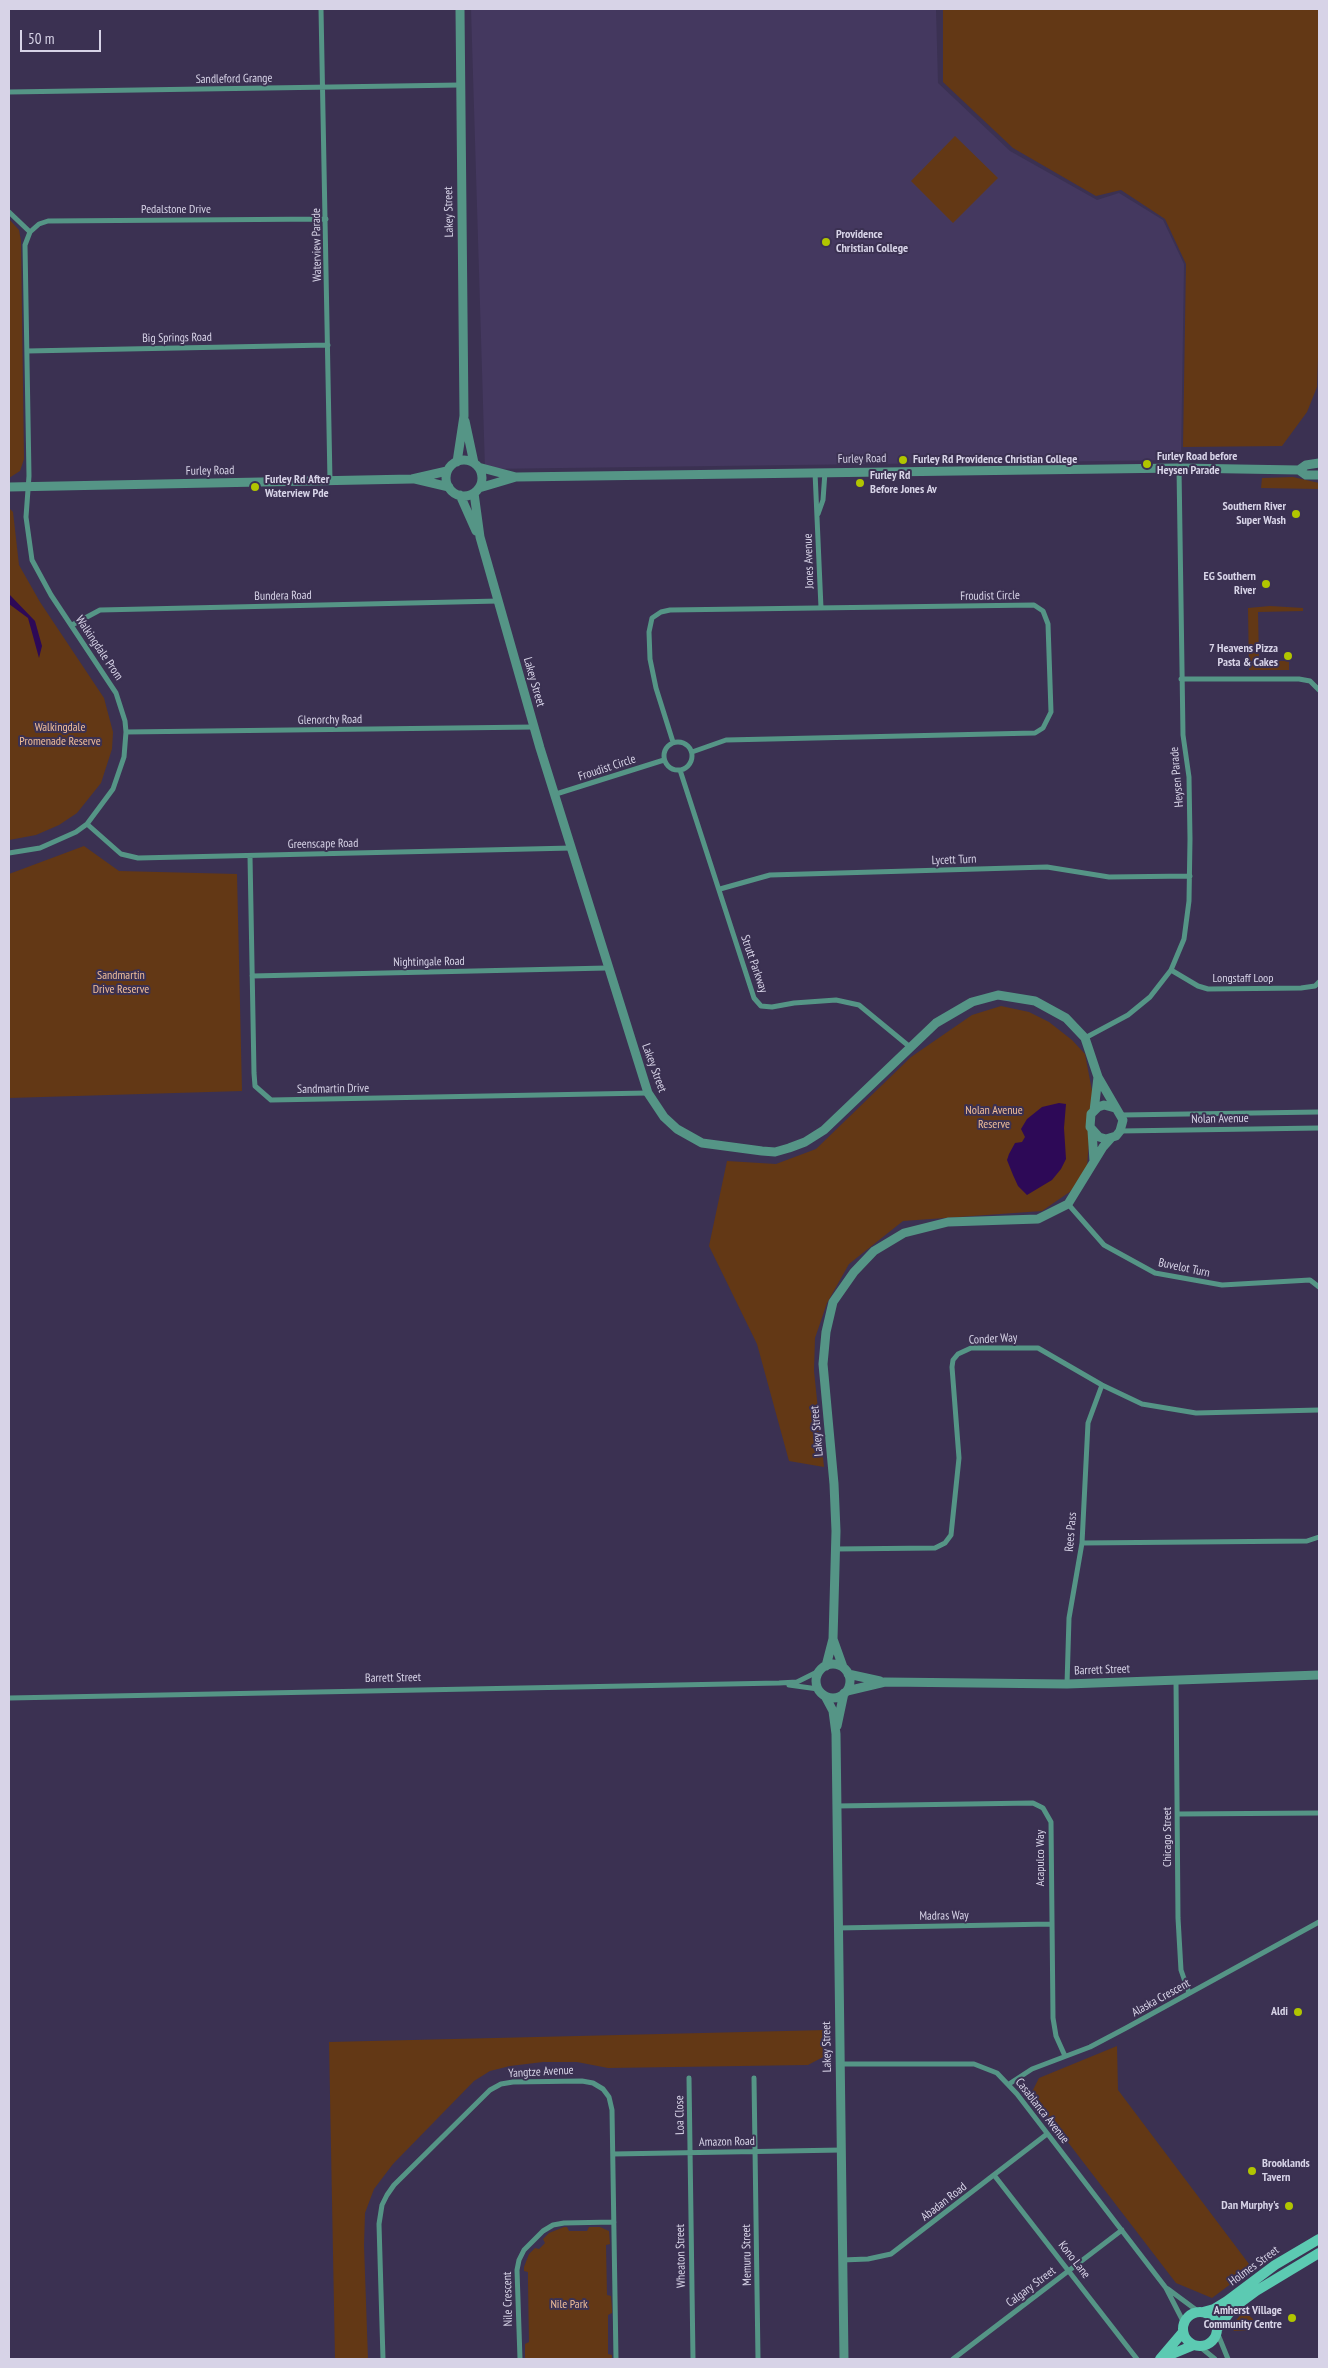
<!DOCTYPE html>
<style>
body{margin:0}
#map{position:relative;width:1328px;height:2368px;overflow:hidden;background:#3b3152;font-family:"PT Sans Narrow",sans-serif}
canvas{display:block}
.frame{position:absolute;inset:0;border:10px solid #d7d3e7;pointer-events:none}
.scale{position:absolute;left:20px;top:30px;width:81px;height:22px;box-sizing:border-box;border:2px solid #d7d3e7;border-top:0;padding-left:6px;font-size:15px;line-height:18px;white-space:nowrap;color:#d7d3e7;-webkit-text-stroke:4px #3b3152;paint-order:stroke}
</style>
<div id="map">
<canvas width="1328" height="2368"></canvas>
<div class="frame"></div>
<div class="scale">50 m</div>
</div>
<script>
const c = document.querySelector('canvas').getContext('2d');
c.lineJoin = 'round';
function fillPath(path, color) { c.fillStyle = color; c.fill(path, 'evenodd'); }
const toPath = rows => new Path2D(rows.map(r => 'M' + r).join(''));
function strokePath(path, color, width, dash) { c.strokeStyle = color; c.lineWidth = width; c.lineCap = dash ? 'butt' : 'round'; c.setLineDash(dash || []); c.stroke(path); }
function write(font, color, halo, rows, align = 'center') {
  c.font = font + ' "PT Sans Narrow",sans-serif'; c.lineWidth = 4; c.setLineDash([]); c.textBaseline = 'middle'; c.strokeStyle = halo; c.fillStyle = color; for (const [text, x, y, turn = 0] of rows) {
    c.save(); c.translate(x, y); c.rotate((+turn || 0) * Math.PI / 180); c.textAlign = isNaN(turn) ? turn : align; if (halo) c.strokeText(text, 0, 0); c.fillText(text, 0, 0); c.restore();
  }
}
fillPath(toPath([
 [471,9,936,9,938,83,1010,151,1097,200,1119,193,1163,220,1184,264,1181,460,485,469]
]), '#44385f');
fillPath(toPath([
 [943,9,1319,9,1319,329,1317,387,1307,412,1282,446,1183,447,1186,264,1165,219,1121,190,1096,196,1013,148,943,82],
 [955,136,998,178,953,223,911,181],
 [9,219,19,230,21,241,24,459,20,471,9,478],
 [1293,477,1319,483,1319,489,1261,488,1262,478],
 [9,508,13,512,19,565,40,602,104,698,113,732,112,749,101,783,77,813,59,825,36,835,9,840],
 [1270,606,1303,608,1303,611,1258,612,1259,661,1289,661,1289,670,1249,670,1248,608],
 [84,846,119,871,237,874,242,1091,9,1098,9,874],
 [1001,1006,1029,1012,1049,1022,1072,1040,1085,1054,1093,1096,1087,1166,1071,1191,1042,1211,903,1221,849,1264,827,1303,815,1338,814,1371,824,1467,789,1461,757,1344,709,1246,727,1161,776,1164,816,1149,911,1057,972,1015],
 [827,2030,825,2056,808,2065,608,2068,577,2062,543,2062,510,2066,490,2071,474,2081,393,2164,374,2189,365,2213,364,2245,368,2359,335,2359,329,2042],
 [1117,2046,1118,2090,1252,2268,1212,2298,1176,2283,1031,2094,1039,2078],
 [564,2227,567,2227,569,2231,587,2231,589,2227,600,2227,609,2231,610,2244,606,2245,607,2295,611,2296,612,2309,612,2313,608,2315,608,2354,612,2355,612,2359,525,2359,525,2344,529,2342,528,2282,528,2272,524,2271,524,2267,529,2254,535,2248,539,2249,545,2243,543,2239,549,2233],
 [1244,2311,1253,2319,1250,2330,1234,2331,1231,2326]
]), '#633815');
fillPath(toPath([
 [9,594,35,621,42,646,39,658,28,618,9,604],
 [1059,1103,1066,1104,1064,1128,1066,1159,1061,1169,1052,1180,1027,1195,1018,1186,1013,1175,1007,1160,1009,1154,1015,1143,1022,1142,1025,1137,1021,1129,1027,1119,1042,1107]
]), '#2d0957');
strokePath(toPath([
 [321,9,330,481],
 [9,92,460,85],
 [9,212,30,232,25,245,29,476,26,517,32,560,51,595,116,693,125,721,126,732,124,757,113,789,87,824,76,832,40,848,9,853],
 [30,232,39,224,48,221,326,219],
 [27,351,328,345],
 [815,472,821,608],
 [818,514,823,500,825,472],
 [72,625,100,610,499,601],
 [1181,679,1299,679,1310,681,1319,690],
 [126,732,534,727],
 '664 756a14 14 0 1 1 28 0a14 14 0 1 1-28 0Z',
 [673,742,656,688,650,659,649,632,652,618,661,612,670,610,1034,605,1043,611,1048,624,1051,712,1043,728,1035,733,726,740,692,752],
 [680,770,754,998,761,1006,772,1007,794,1003,836,1000,859,1005,910,1047],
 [556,794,664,760],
 [87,824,121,854,138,858,572,848],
 [250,856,254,1073,255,1086,271,1100,648,1093],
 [720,889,770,875,1047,867,1109,877,1190,876],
 [1171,970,1198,986,1208,989,1301,988,1315,986,1319,982],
 [252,976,607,968],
 [1085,1038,1128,1015,1150,997,1171,970,1184,939,1189,901,1190,839,1189,777,1183,735,1179,468],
 [1121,1115,1319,1112],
 [1120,1131,1319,1128],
 [1068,1204,1104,1245,1155,1273,1222,1285,1310,1280,1319,1287],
 [1082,1543,1307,1541,1319,1537],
 [836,1549,935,1548,945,1543,951,1535,959,1458,952,1367,953,1360,958,1354,971,1348,1038,1348,1102,1385,1142,1404,1196,1413,1319,1410],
 [1176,1680,1178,1918,1181,1970,1189,1993],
 [1067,1684,1069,1618,1082,1543,1088,1423,1102,1385],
 [789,1685,818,1689],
 [9,1698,779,1683,797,1682,819,1671],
 [836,1806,1033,1803,1043,1808,1051,1822,1053,2018,1056,2036,1065,2056],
 [1178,1814,1319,1813],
 [837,1928,1051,1924],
 [841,2064,974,2064,997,2073,1017,2094,1166,2288,1184,2323],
 [689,2078,693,2359],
 [754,2078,758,2359],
 [1009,2084,1032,2069,1090,2047,1126,2028,1319,1922],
 [613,2154,842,2150],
 [994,2175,1137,2359],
 [842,2260,868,2259,891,2254,1047,2134],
 [1168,2289,1199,2312],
 [1217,2332,1228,2359],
 [1199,2346,1215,2359],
 [383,2359,379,2224,382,2205,387,2195,394,2185,490,2090,501,2084,513,2082,582,2081,593,2083,603,2089,609,2097,612,2110,616,2359],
 [520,2359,517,2270,519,2260,524,2250,543,2231,553,2225,564,2223,614,2222],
 [953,2359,1122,2230]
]), '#559586', 5);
strokePath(toPath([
 [465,421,474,463],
 '446 478a18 18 0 1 1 36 0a18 18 0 1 1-36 0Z',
 [457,462,464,416,460,9],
 [478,467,516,477,1179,468,1299,470,1306,465,1319,463],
 [1299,470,1306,475,1319,475],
 [415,479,449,487],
 [9,487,412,479,447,471],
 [479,488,516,477],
 [474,493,480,537,540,748,648,1093,664,1117,677,1129,702,1143,762,1151,775,1152,789,1148,805,1142,824,1130,936,1023,972,1002,998,995,1035,1001,1066,1018,1085,1038,1098,1077,1123,1120,1120,1131,1116,1136,1106,1139,1099,1137,1090,1127,1091,1114,1098,1107,1104,1105,1115,1108],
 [460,495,476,531],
 [1094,1111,1098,1077],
 [1092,1131,1094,1161],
 [833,1639,843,1667],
 '816 1681a17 17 0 1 1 34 0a17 17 0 1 1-34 0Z',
 [826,1666,833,1639,836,1531,834,1484,823,1364,826,1332,833,1302,854,1272,874,1251,904,1233,948,1222,1038,1219,1068,1204,1103,1147,1111,1138],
 [848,1674,880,1681],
 [847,1691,885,1682,1067,1684,1319,1675],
 [825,1696,833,1711,836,1734,844,2359],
 [837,1726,844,1693]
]), '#559586', 9);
strokePath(toPath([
 '1183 2329a17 17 0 1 1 34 0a17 17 0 1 1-34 0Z',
 [1203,2312,1214,2309,1227,2301,1275,2265,1319,2239],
 [1217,2329,1233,2308,1256,2291,1319,2253],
 [1165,2357,1194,2345],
 [1160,2359,1183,2332]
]), '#5ccab2', 10);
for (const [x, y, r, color] of [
 [826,242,5,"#b1c500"],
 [903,460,5,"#b1c500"],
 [1147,464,5,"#b1c500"],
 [860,483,5,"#b1c500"],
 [255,487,5,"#b1c500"],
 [1296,514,5,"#b1c500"],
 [1266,584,5,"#b1c500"],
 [1288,656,5,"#b1c500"],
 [1298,2012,5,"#b1c500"],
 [1252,2171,5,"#b1c500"],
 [1289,2206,5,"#b1c500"],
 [1292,2318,5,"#b1c500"]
]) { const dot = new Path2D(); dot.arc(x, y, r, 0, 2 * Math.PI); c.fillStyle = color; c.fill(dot); strokePath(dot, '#3b3152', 2); }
write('12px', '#d7d3e7', '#3b3152', [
 ["Sandleford Grange",234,79,-1],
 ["Pedalstone Drive",176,210],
 ["Lakey Street",449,212,-91],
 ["Waterview Parade",317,245,-91],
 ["Big Springs Road",177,338,-1],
 ["Furley Road",862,459,-1],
 ["Furley Road",210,471,-1],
 ["Jones Avenue",809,561,-92],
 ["Bundera Road",283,596,-1],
 ["Froudist Circle",990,596,-1],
 ["Walkingdale Prom",99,648,56],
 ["Lakey Street",534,682,74],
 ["Glenorchy Road",330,720,-1],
 ["Froudist Circle",607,768,-18],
 ["Heysen Parade",1177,777,-95],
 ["Greenscape Road",323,844,-1],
 ["Lycett Turn",954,860,-2],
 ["Nightingale Road",429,962,-1],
 ["Strutt Parkway",754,964,71],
 ["Longstaff Loop",1243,979],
 ["Lakey Street",654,1068,70],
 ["Sandmartin Drive",333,1089,-1],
 ["Nolan Avenue",1220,1119,-1],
 ["Buvelot Turn",1184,1268,12],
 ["Conder Way",993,1339,-3],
 ["Lakey Street",817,1431,-95],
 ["Rees Pass",1071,1532,-85],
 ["Barrett Street",1102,1670,-2],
 ["Barrett Street",393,1678,-1],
 ["Chicago Street",1168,1837,-90],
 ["Acapulco Way",1041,1858,-90],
 ["Madras Way",944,1916,-1],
 ["Alaska Crescent",1161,1998,-29],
 ["Lakey Street",827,2047,-91],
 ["Yangtze Avenue",541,2072,-3],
 ["Casablanca Avenue",1042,2111,52],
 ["Loa Close",680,2115,-91],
 ["Amazon Road",727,2142,-1],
 ["Abadan Road",944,2202,-38],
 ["Memuru Street",747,2255,-91],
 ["Wheaton Street",681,2256,-91],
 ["Kono Lane",1074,2260,52],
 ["Holmes Street",1254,2266,-36],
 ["Calgary Street",1031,2287,-37],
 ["Nile Crescent",508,2299,-91]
]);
write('bold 12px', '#d7d3e7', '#3b3152', [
 ["Providence",836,235],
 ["Christian College",836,249],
 ["Furley Road before",1157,457],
 ["Heysen Parade",1157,471],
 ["Furley Rd Providence Christian College",913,460],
 ["Furley Rd",870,476],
 ["Before Jones Av",870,490],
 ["Furley Rd After",265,480],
 ["Waterview Pde",265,494],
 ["Southern River",1286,507,"right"],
 ["Super Wash",1286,521,"right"],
 ["EG Southern",1256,577,"right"],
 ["River",1256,591,"right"],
 ["7 Heavens Pizza",1278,649,"right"],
 ["Pasta & Cakes",1278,663,"right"],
 ["Aldi",1288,2012,"right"],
 ["Brooklands",1262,2164],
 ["Tavern",1262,2178],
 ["Dan Murphy's",1279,2206,"right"],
 ["Amherst Village",1282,2311,"right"],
 ["Community Centre",1282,2325,"right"]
], 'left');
write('12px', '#efbd99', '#3b3152', [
 ["Walkingdale",60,728],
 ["Promenade Reserve",60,742],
 ["Sandmartin",121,976],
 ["Drive Reserve",121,990],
 ["Nolan Avenue",994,1111],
 ["Reserve",994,1125],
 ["Nile Park",569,2305]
]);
</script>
